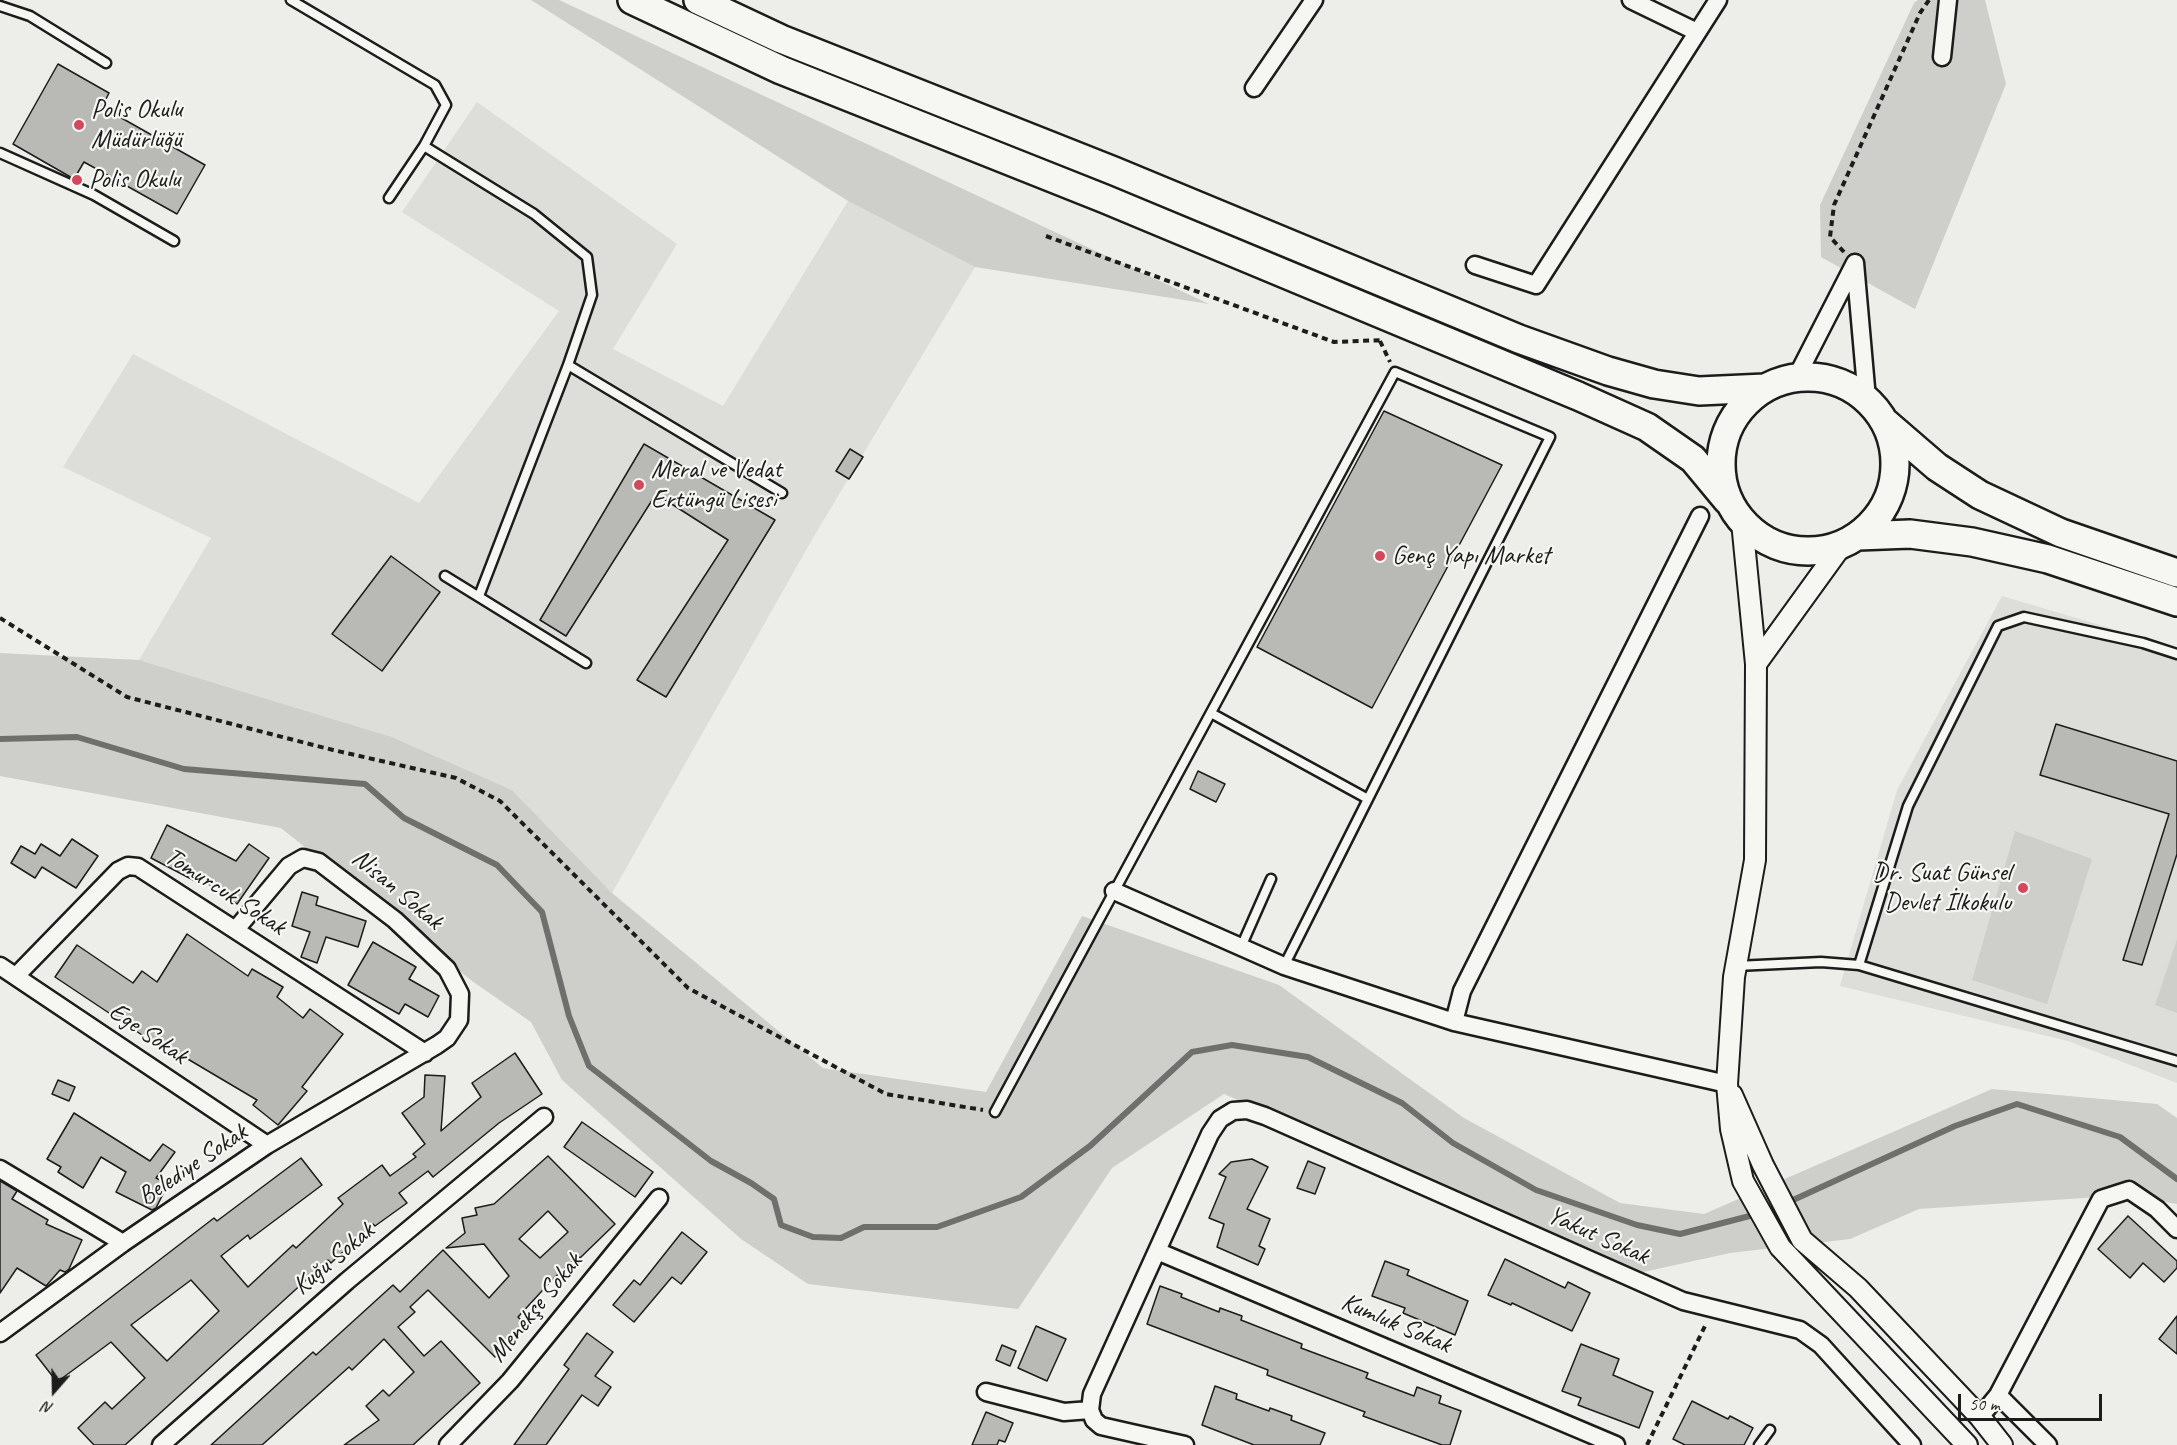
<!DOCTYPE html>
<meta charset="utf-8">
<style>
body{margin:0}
#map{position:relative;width:2177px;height:1445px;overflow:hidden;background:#edede9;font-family:Caveat,sans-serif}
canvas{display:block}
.north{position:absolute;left:24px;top:1361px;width:60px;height:60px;-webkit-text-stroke:4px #f6f6f2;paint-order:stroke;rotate:200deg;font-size:16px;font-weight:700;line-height:24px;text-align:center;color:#1c1c1c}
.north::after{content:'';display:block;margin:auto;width:21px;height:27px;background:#1c1c1c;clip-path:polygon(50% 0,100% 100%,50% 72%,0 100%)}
.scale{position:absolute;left:1958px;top:1394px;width:144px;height:27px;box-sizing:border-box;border:3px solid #1c1c1c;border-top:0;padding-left:8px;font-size:18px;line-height:21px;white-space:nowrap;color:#1c1c1c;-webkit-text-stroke:4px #f6f6f2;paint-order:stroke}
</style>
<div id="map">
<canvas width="2177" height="1445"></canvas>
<div class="north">N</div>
<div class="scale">50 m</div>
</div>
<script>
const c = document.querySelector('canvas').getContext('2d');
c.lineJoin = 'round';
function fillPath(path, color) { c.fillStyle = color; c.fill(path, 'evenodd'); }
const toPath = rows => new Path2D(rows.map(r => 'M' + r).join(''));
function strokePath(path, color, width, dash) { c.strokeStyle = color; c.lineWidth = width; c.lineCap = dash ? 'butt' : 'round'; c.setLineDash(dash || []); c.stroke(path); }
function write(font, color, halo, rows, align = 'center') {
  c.font = font + ' Caveat,sans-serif'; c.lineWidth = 4.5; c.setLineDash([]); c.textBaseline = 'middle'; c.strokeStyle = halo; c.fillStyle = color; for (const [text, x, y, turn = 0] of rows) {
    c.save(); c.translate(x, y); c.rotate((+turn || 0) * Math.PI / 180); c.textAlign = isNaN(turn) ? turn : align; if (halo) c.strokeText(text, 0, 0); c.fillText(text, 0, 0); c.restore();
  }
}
fillPath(toPath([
 [477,102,677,244,613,349,723,406,848,201,975,267,810,543,612,893,512,790,392,737,139,660,211,538,63,467,133,354,419,503,559,311,402,212],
 [2002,596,2177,648,2177,1083,2068,1041,1840,986,1897,790]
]), '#ddddda');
fillPath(toPath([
 [531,0,559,0,1209,304,975,267,848,201],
 [1918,0,1985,0,2006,84,1915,309,1821,257,1820,205,1914,3],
 [0,653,139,660,392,737,512,790,612,893,823,1068,986,1092,1082,916,1279,985,1464,1118,1620,1203,1704,1214,1992,1089,2157,1104,2177,1118,2177,1204,2129,1195,1919,1209,1850,1239,1730,1253,1607,1280,1506,1233,1350,1149,1224,1094,1112,1168,1018,1309,808,1284,741,1239,562,1080,531,1022,472,981,281,828,0,776],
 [2015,831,2092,859,2047,1004,1972,980],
 [2177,939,2177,1013,2155,1005]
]), '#cececb');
strokePath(toPath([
 [0,739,77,737,184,769,365,784,404,818,497,865,542,912,569,1016,589,1066,711,1161,751,1183,774,1199,781,1225,813,1237,841,1238,864,1227,937,1227,1021,1197,1090,1146,1192,1052,1232,1045,1308,1057,1402,1103,1453,1143,1536,1190,1637,1225,1680,1234,1769,1211,1955,1126,2017,1104,2120,1137,2177,1179]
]), '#6f6f6d', 6);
const building = toPath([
 [58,64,109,93,102,107,205,165,177,214,84,162,74,179,13,144,58,64],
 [1384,411,1502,465,1372,708,1257,647,1384,411],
 [644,444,775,520,666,697,637,680,728,540,656,494,566,636,540,620,644,444],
 [850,449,863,457,849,479,836,471,850,449],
 [391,556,440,592,382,671,332,634,391,556],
 [2056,724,2177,761,2177,854,2142,965,2123,960,2169,814,2040,775,2056,724],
 [1198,771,1225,784,1216,802,1190,789,1198,771],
 [167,825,236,861,249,844,269,858,237,904,200,878,197,882,151,858,167,825],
 [72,839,98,856,76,888,42,867,35,878,11,863,21,846,35,854,41,844,60,856,72,839],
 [302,892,318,897,316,905,366,921,358,947,326,937,317,963,301,957,310,932,292,926,302,892],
 [187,934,248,976,252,969,283,987,277,997,303,1018,310,1009,343,1034,302,1087,307,1091,278,1125,253,1105,257,1100,159,1042,157,1045,55,977,77,945,133,983,142,971,157,982,187,934],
 [373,942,416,967,409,979,439,996,428,1017,405,1004,399,1014,348,985,373,942],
 [515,1053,542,1094,499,1123,433,1177,428,1171,399,1193,407,1203,375,1226,373,1224,331,1263,328,1260,125,1445,94,1445,78,1428,105,1402,112,1409,145,1378,111,1342,57,1382,36,1355,214,1218,217,1221,301,1158,322,1185,250,1239,248,1235,221,1256,248,1287,293,1245,296,1248,343,1204,338,1198,382,1165,390,1176,416,1157,413,1154,425,1144,402,1113,424,1097,425,1075,445,1076,441,1131,481,1097,472,1083,515,1053],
 [191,1280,219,1311,167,1361,131,1325,191,1280],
 [58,1080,75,1087,69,1101,52,1094,58,1080],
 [74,1113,150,1161,163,1144,175,1152,156,1178,168,1184,156,1208,152,1210,116,1192,126,1172,101,1157,83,1188,58,1172,61,1167,47,1159,74,1113],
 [582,1122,653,1172,635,1197,564,1147,582,1122],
 [548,1156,615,1224,580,1258,578,1256,552,1280,518,1317,526,1325,495,1357,428,1290,410,1307,415,1312,398,1327,424,1356,441,1341,480,1383,413,1445,344,1445,379,1420,366,1406,383,1390,389,1396,414,1372,384,1339,352,1370,349,1367,262,1445,211,1445,313,1352,316,1355,393,1285,400,1292,443,1250,489,1298,509,1276,484,1244,446,1248,465,1233,462,1218,477,1215,475,1208,494,1204,548,1156],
 [548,1211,568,1232,540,1258,519,1239,548,1211],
 [1252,1159,1268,1167,1247,1209,1270,1219,1259,1246,1265,1249,1258,1265,1217,1247,1224,1224,1209,1218,1226,1177,1219,1174,1231,1162,1252,1159],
 [1308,1161,1325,1168,1315,1194,1297,1188,1308,1161],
 [0,1181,17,1191,12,1199,48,1220,46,1224,82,1240,69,1269,65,1272,60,1270,46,1286,17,1268,0,1293,0,1181],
 [2128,1216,2177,1261,2177,1268,2164,1282,2143,1263,2130,1278,2098,1249,2128,1216],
 [682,1232,707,1252,681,1284,672,1277,634,1322,613,1305,634,1280,640,1285,682,1232],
 [1505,1259,1565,1288,1568,1282,1590,1293,1572,1331,1512,1303,1511,1305,1488,1295,1505,1259],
 [1385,1261,1409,1270,1407,1275,1468,1301,1455,1335,1403,1313,1405,1308,1372,1296,1385,1261],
 [1160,1286,1182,1294,1181,1297,1219,1312,1220,1308,1242,1316,1241,1320,1302,1344,1301,1348,1368,1373,1366,1378,1414,1396,1417,1387,1441,1396,1439,1403,1461,1411,1450,1445,1442,1445,1363,1416,1365,1412,1267,1375,1268,1370,1147,1324,1160,1286],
 [2177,1316,2177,1354,2159,1339,2177,1316],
 [1036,1326,1066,1339,1047,1381,1018,1368,1036,1326],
 [587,1333,613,1352,595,1376,611,1387,598,1406,582,1395,546,1445,514,1445,569,1369,564,1365,587,1333],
 [1581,1344,1619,1359,1613,1375,1653,1392,1639,1428,1578,1405,1581,1398,1562,1391,1581,1344],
 [1002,1345,1016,1351,1010,1366,996,1360,1002,1345],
 [1215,1386,1237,1394,1236,1399,1269,1411,1270,1408,1292,1416,1291,1420,1325,1433,1320,1445,1254,1445,1202,1425,1215,1386],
 [1692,1401,1728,1419,1730,1416,1753,1428,1744,1445,1685,1445,1673,1439,1692,1401],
 [986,1412,1013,1423,1005,1442,999,1440,997,1445,972,1445,986,1412]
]);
fillPath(building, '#b9b9b6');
strokePath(building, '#1c1c1c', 1.5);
const service = toPath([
 [291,0,435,85,446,105,424,146,534,214,587,257,592,295,568,365,782,493],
 [0,6,30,16,106,63],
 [0,153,94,195,174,241],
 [389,198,424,146],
 [445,576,586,663],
 [479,596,568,365],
 [1211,713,1368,799],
 [1241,947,1271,879],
 [1859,965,1908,806,1998,626,2024,617,2143,643,2177,654],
 [1736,966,1821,962,1859,965,2177,1061],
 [995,1112,1395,372,1550,437,1284,966],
 [1759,1445,1770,1430]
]);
const minor = toPath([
 [1631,0,1697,32],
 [1942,57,1948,0],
 [1254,88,1314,0],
 [1855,263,1867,399],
 [1475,265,1536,285,1718,0],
 [1797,376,1855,263],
 [1114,891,1284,966,1454,1022,1727,1084],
 [0,966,267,1145],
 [16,976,118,871,128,866,138,867,425,1053],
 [1454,1022,1462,991,1700,516],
 [0,1169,123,1243],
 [1157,1251,1616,1445],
 [0,1333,123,1243,267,1145,437,1045,447,1038,459,1020,460,994,447,969,395,920,319,862,303,858,289,866,237,928],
 [986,1392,1064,1412,1090,1410],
 [1998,1395,2048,1445],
 [1980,1417,1998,1395,2101,1199,2129,1190,2157,1209,2177,1229],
 [161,1445,347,1281,544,1117],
 [448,1445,510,1381,659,1198],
 [1185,1445,1101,1426,1094,1420,1090,1410,1092,1394,1210,1134,1220,1119,1233,1111,1247,1110,1265,1116,1683,1301,1800,1330,1821,1345,1912,1445]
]);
const tertiary = toPath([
 [1742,522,1756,664,1755,860,1734,977,1727,1084,1731,1129,1743,1181,1780,1247,1967,1445],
 [1756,664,1842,545],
 [1732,1095,1763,1165,1802,1240,1858,1288,1980,1417,2002,1445]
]);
const trunk = toPath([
 [632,0,781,70,1105,199,1578,396,1647,427,1693,459,1727,500],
 [698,0,781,39,1114,171,1519,339,1608,371,1654,384,1699,391,1765,388],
 '1721 464a87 87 0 1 1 174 0a87 87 0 1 1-174 0Z',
 [1886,423,1937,467,1980,495,2061,533,2177,573],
 [1858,536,1910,534,1972,542,2048,559,2177,602]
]);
strokePath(service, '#1c1c1c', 13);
strokePath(minor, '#1c1c1c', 21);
strokePath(tertiary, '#1c1c1c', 24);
strokePath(trunk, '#1c1c1c', 32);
strokePath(toPath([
 [1046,236,1334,342,1383,340],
 [1844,252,1830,237,1834,205,1920,13,1929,0],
 [1380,341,1390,362],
 [0,618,127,697,333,750,456,778,500,801,688,988,886,1094,983,1110],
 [1647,1445,1706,1324]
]), '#1c1c1c', 4, [6, 4.5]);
strokePath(service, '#f6f6f2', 8);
strokePath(minor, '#f6f6f2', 16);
strokePath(tertiary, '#f6f6f2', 20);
strokePath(trunk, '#f6f6f2', 27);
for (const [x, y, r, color] of [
 [79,125,6,"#d1495b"],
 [77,180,6,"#d1495b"],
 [639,485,6,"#d1495b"],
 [1380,556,6,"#d1495b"],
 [2023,888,6,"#d1495b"]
]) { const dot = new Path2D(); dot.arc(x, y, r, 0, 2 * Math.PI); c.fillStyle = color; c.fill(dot); strokePath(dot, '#f6f6f2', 2); }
write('26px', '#1c1c1c', '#f6f6f2', [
 ["Polis Okulu",91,110],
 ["Müdürlüğü",91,140],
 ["Polis Okulu",89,180],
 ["Meral ve Vedat",651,470],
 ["Ertüngü Lisesi",651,500],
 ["Genç Yapı Market",1392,556],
 ["Dr. Suat Günsel",2011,873,"right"],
 ["Devlet İlkokulu",2011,903,"right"]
], 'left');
write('26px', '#1c1c1c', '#f6f6f2', [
 ["Nisan Sokak",397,890,40],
 ["Tomurcuk Sokak",225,892,33],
 ["Ege Sokak",148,1034,34],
 ["Belediye Sokak",193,1165,-34],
 ["Yakut Sokak",1598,1236,24],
 ["Kuğu Sokak",334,1259,-40],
 ["Menekşe Sokak",536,1308,-51],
 ["Kumluk Sokak",1396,1324,23]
]);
</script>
